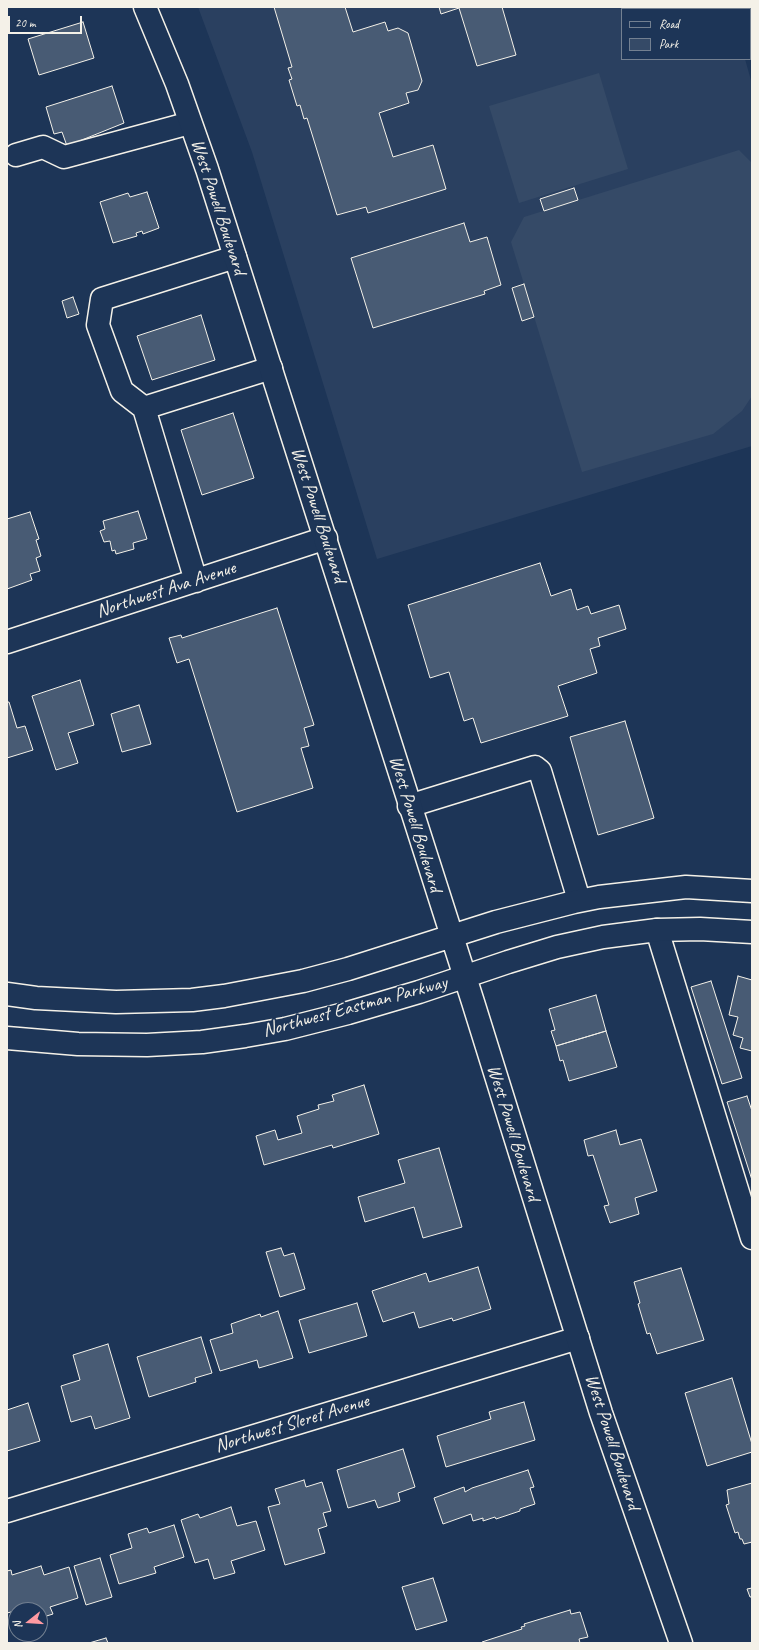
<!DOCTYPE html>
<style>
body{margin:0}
#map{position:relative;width:759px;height:1650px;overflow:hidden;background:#1d3557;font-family:Caveat,sans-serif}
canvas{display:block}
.frame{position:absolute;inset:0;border:8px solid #f4f1e8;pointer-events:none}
.legend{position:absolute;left:621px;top:8px;width:130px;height:52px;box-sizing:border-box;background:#1d3557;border:1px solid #738091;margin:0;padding:5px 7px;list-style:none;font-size:12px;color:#f4f1e8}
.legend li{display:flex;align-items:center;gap:8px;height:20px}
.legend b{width:20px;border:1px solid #738091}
.north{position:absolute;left:8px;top:1602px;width:40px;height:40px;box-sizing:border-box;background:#1d3557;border:1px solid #738091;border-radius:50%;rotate:253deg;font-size:11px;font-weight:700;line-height:16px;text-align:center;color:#f4f1e8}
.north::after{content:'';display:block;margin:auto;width:14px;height:18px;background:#ff9aa2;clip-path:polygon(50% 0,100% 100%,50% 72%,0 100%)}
.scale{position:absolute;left:8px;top:16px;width:74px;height:18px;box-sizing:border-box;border:2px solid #f4f1e8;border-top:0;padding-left:5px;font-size:12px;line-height:14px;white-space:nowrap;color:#f4f1e8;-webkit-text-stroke:3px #1d3557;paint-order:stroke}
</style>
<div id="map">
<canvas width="759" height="1650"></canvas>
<div class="frame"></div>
<ul class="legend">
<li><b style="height:5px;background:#1d3557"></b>Road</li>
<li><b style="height:11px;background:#354a67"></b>Park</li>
</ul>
<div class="north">N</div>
<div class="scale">20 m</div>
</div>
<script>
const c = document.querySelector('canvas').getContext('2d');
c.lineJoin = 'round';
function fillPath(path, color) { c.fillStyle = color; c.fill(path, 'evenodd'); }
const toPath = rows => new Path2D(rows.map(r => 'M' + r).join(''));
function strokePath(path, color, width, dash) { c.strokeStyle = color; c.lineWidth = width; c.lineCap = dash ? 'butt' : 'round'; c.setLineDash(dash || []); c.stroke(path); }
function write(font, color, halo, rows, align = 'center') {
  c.font = font + ' Caveat,sans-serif'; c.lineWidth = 3.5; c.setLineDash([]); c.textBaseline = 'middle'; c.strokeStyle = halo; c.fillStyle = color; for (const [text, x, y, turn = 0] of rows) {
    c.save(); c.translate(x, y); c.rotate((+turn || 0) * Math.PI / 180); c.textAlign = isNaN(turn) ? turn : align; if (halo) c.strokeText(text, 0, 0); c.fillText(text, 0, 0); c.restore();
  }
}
fillPath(toPath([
 [198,7,644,7,645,9,622,9,622,59,745,59,752,84,752,446,377,559,252,152]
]), '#2a4060');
fillPath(toPath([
 [644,7,751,7,744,9,645,9],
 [599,73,628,169,519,203,489,106],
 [739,150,752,163,752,396,742,411,713,434,582,472,511,242,524,217]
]), '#354a67');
const building = toPath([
 [274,7,345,7,353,32,385,22,388,31,398,28,408,33,422,81,418,90,406,93,409,103,379,113,393,157,433,145,446,189,368,213,366,207,337,215,307,118,304,119,300,105,297,106,289,80,292,79,288,68,292,67,274,7],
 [439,7,502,7,516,55,477,66,459,8,441,14,439,7],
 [83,22,94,58,39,75,28,39,83,22],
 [112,86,124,123,67,146,62,132,54,134,46,107,112,86],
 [574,188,578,200,544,211,540,199,574,188],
 [147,192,159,228,143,234,142,231,136,233,137,236,113,243,100,202,128,193,130,197,147,192],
 [464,223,470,242,487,237,501,285,484,291,485,294,373,328,351,258,464,223],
 [524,284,534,317,522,321,512,288,524,284],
 [73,297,79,314,67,318,62,301,73,297],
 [201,315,215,360,152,380,137,336,201,315],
 [233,413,254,478,202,495,181,430,233,413],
 [138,511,147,539,133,543,134,549,116,554,115,550,112,551,110,541,104,542,100,531,105,529,103,521,138,511],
 [30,512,39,539,36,540,41,556,36,558,40,571,30,574,32,580,7,589,7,519,30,512],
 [540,563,551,596,571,589,577,610,588,606,591,614,619,605,626,629,598,638,600,646,590,649,597,673,558,686,568,716,481,743,473,718,464,721,449,672,430,678,408,605,540,563],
 [277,608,314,725,304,728,309,746,301,748,313,788,237,812,189,659,177,663,169,638,181,635,182,638,277,608],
 [80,680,94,725,68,733,78,763,56,770,32,696,80,680],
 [7,702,9,702,17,728,25,726,33,750,7,758,7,702],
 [139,705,151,744,122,752,111,714,139,705],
 [625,721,654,818,598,835,570,737,625,721],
 [738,976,752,980,752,1051,740,1048,743,1038,733,1035,738,1017,729,1015,738,976],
 [711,981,742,1078,722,1084,691,987,711,981],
 [596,995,606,1031,556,1046,551,1031,555,1030,549,1009,596,995],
 [606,1031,617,1067,569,1081,563,1060,560,1061,556,1046,606,1031],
 [364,1085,379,1134,333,1148,332,1145,264,1165,256,1136,275,1130,278,1140,302,1133,297,1116,319,1109,318,1105,334,1101,332,1095,364,1085],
 [747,1096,752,1111,752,1180,727,1102,747,1096],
 [616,1130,620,1145,641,1139,657,1191,635,1198,639,1214,610,1223,604,1206,609,1205,593,1155,588,1156,584,1140,616,1130],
 [439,1148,462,1227,423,1238,414,1207,365,1222,358,1197,405,1183,398,1160,439,1148],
 [281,1248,284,1256,294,1253,305,1289,280,1297,266,1252,281,1248],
 [478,1267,491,1309,453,1321,452,1318,419,1328,414,1312,383,1322,372,1291,426,1273,429,1282,478,1267],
 [681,1268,704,1340,657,1354,650,1333,647,1334,638,1304,640,1303,634,1282,681,1268],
 [357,1303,367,1336,309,1353,299,1320,357,1303],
 [278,1311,293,1358,259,1368,257,1360,220,1371,210,1340,233,1333,231,1324,260,1314,261,1317,278,1311],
 [201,1337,212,1373,195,1378,196,1382,149,1397,137,1357,201,1337],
 [108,1344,130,1418,95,1429,91,1416,71,1422,61,1386,80,1380,73,1355,108,1344],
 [732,1378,752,1444,752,1452,707,1466,685,1393,732,1378],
 [524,1402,535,1440,446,1467,437,1436,491,1419,489,1412,524,1402],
 [28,1403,40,1441,7,1451,7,1410,28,1403],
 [403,1449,415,1487,398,1493,400,1501,378,1508,375,1500,348,1508,337,1470,403,1449],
 [528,1470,534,1487,530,1488,535,1504,520,1509,520,1511,496,1519,495,1517,483,1521,483,1518,473,1521,471,1514,443,1524,434,1498,464,1487,465,1492,472,1488,528,1470],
 [304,1480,306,1487,322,1482,331,1511,323,1513,327,1526,318,1529,325,1553,285,1565,268,1507,280,1504,275,1489,304,1480],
 [752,1483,752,1542,744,1544,742,1539,740,1539,738,1532,735,1533,726,1505,729,1504,727,1490,752,1483],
 [231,1507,237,1526,256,1521,265,1550,231,1561,235,1573,214,1579,208,1559,195,1563,181,1520,198,1514,200,1518,231,1507],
 [174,1525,184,1557,154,1567,156,1573,119,1584,110,1555,132,1548,128,1534,147,1528,149,1533,174,1525],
 [100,1558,112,1597,86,1605,74,1566,100,1558],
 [41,1566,44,1575,69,1567,78,1598,50,1607,53,1614,40,1618,40,1610,16,1610,16,1614,15,1611,7,1613,7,1571,11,1570,12,1575,41,1566],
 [433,1578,447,1621,416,1630,402,1587,433,1578],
 [752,1588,752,1597,750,1597,747,1589,752,1588],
 [570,1610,571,1614,580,1612,588,1637,579,1639,580,1643,482,1643,482,1642,522,1629,521,1627,525,1626,524,1624,570,1610],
 [106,1638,108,1643,89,1643,106,1638]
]);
fillPath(building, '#485b74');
strokePath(building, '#f4f1e8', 1);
const minor = toPath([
 [16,155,43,147,64,157,190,123],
 [144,408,271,368],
 [196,581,144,408,122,391,98,325,102,299,235,257],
 [7,642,326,538],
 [409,806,535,767,540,771,579,900],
 [657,930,752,1238],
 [7,1511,578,1338]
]);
const major = toPath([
 [145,7,177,84,207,169,473,1002,601,1413,681,1643],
 [7,994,36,998,116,1002,192,1000,224,996,303,981,348,969,496,922,574,902,599,897,686,887,752,891],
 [7,1038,78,1044,147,1045,202,1042,245,1036,285,1029,348,1013,419,992,508,962,557,947,603,937,657,930,700,929,752,932]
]);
strokePath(minor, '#f4f1e8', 25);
strokePath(major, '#f4f1e8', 25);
strokePath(minor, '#1d3557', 22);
strokePath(major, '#1d3557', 22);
write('19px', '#f4f1e8', '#1d3557', [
 ["West Powell Boulevard",218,207,72],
 ["West Powell Boulevard",318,515,72],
 ["Northwest Ava Avenue",166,590,-18],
 ["West Powell Boulevard",415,824,73],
 ["Northwest Eastman Parkway",355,1007,-15],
 ["West Powell Boulevard",513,1133,73],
 ["Northwest Sleret Avenue",292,1424,-17],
 ["West Powell Boulevard",612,1442,72]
]);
</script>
